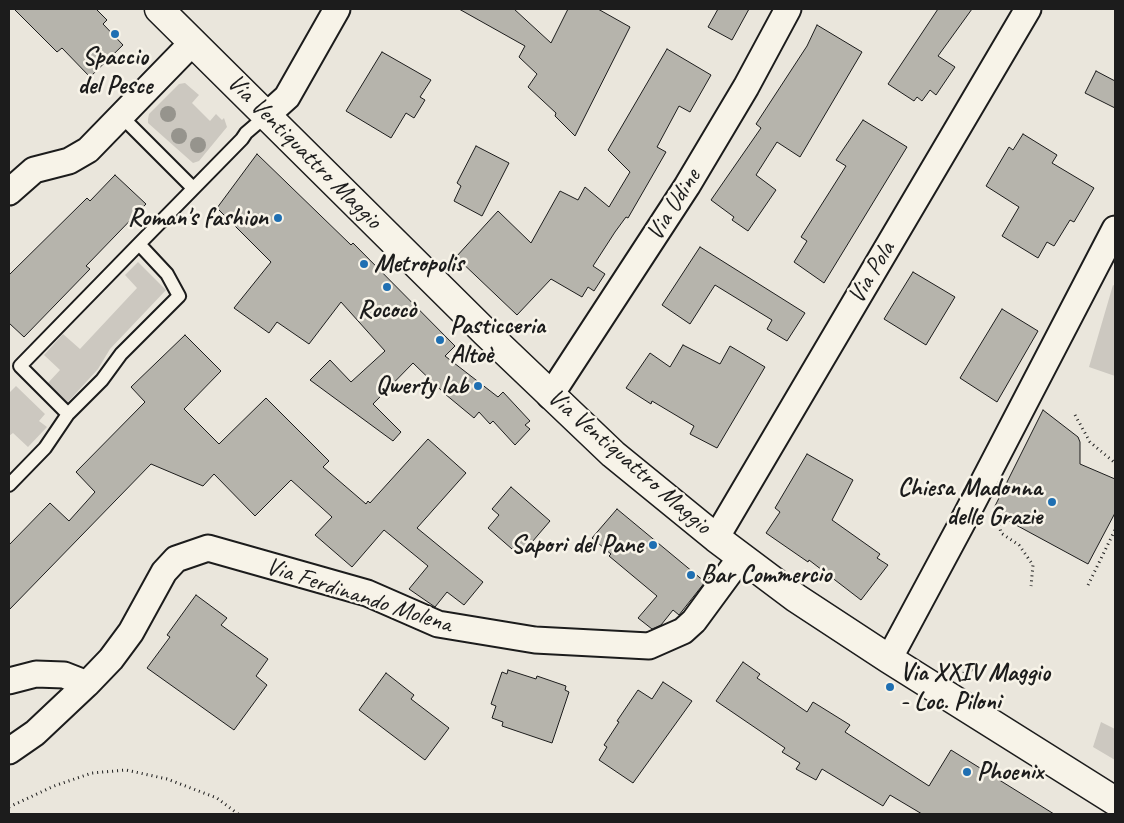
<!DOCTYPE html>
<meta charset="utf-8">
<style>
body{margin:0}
#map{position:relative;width:1124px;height:823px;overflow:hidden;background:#eae6dc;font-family:Caveat,sans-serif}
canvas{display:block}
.frame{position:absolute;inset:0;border:10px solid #1c1c1c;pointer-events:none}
</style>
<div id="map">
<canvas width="1124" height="823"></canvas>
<div class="frame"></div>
</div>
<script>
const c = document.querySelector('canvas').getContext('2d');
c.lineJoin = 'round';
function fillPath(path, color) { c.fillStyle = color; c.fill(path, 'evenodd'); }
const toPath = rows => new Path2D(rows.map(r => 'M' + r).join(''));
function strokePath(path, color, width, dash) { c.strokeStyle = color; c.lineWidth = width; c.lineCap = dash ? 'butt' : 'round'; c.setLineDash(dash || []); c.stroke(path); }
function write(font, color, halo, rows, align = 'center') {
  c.font = font + ' Caveat,sans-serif'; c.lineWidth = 5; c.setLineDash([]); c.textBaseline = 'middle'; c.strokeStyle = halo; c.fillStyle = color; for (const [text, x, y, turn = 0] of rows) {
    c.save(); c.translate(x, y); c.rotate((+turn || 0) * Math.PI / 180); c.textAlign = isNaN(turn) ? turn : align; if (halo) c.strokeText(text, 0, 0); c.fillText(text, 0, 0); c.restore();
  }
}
fillPath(toPath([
 [185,83,199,95,192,103,210,121,216,114,222,120,224,118,227,127,199,161,193,163,148,123,148,119,149,114,179,84],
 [138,262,166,290,110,349,98,369,67,403,47,384,60,370,44,355,63,334,80,349,137,288,125,275],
 [1113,285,1115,286,1115,376,1089,367],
 [16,386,45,414,39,421,47,427,28,447,13,433,9,436,9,393],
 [1101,722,1115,729,1115,760,1093,747]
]), '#ccc8c0');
const building = toPath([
 [14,9,96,9,107,20,103,24,123,45,90,77,62,48,57,52,14,9],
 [459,9,514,9,551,43,568,9,598,9,630,27,575,136,555,116,556,113,528,87,537,74,519,57,525,46,459,9],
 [718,9,749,9,732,40,708,27,718,9],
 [938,9,972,9,938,56,955,67,936,95,930,90,922,101,917,97,914,101,888,84,938,9],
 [817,25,862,52,800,157,777,142,756,175,776,190,748,231,732,220,734,217,711,200,761,128,756,124,807,46,817,25],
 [667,49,711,75,690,112,679,106,657,147,666,152,628,218,626,217,615,232,593,266,605,274,594,291,588,287,582,297,551,279,517,315,456,257,498,211,531,243,560,191,578,200,585,187,609,207,630,172,608,150,667,49],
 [382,52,431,80,420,97,425,100,414,118,406,113,391,138,346,111,382,52],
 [1096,71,1115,81,1115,108,1085,93,1096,71],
 [863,120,907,147,824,283,794,262,807,241,801,237,846,166,836,160,863,120],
 [1023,134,1057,155,1052,163,1094,188,1074,222,1070,220,1054,246,1047,242,1038,258,1002,236,1019,207,986,186,1009,147,1013,150,1023,134],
 [476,146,509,163,482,216,454,201,461,186,457,183,476,146],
 [257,154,351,245,353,243,455,346,445,356,498,397,503,392,530,421,525,425,530,429,515,445,493,421,490,424,479,412,474,418,445,394,413,363,373,404,401,432,393,441,310,380,330,360,351,382,385,351,341,302,309,344,277,322,269,333,234,308,271,262,217,208,257,154],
 [115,175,146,204,86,266,90,269,24,337,9,323,9,275,87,198,90,201,115,175],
 [700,247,805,313,787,341,767,329,772,320,715,285,690,324,662,305,700,247],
 [913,272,955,297,926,345,884,319,913,272],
 [1002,309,1038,331,997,402,960,378,1002,309],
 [185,335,221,371,184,409,219,444,266,398,329,461,323,467,366,504,368,501,370,503,428,439,466,473,417,528,483,582,464,605,447,592,435,607,409,589,428,566,384,530,352,567,315,535,332,517,291,480,255,516,214,474,203,486,151,464,9,610,9,545,50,503,69,521,95,492,76,472,145,402,131,387,185,335],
 [683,345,720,364,730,346,765,367,717,448,690,434,694,426,652,401,651,404,626,388,650,353,670,367,683,345],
 [1043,410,1078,437,1080,442,1080,464,1115,479,1115,513,1088,564,992,512,1043,410],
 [807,454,853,480,832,520,880,554,877,558,888,565,861,600,809,560,808,562,766,533,780,512,775,508,807,454],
 [511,487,550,521,520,556,488,528,499,515,492,509,511,487],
 [617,509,705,582,679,615,673,610,661,625,652,629,638,618,657,596,609,556,611,554,592,538,617,509],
 [196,595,227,618,221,625,268,659,256,676,267,685,234,730,147,668,170,637,167,635,196,595],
 [743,662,760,674,757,678,807,712,813,702,850,725,845,732,929,786,951,750,1054,814,922,814,890,795,883,806,822,769,816,780,796,769,800,763,782,752,785,748,716,701,743,662],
 [508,670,536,679,537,676,566,686,565,690,569,692,552,743,502,726,503,722,492,718,496,706,491,704,502,672,507,674,508,670],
 [386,673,414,695,411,699,449,728,425,760,359,710,386,673],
 [663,682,692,701,633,783,599,760,607,747,604,745,619,722,617,721,638,690,652,699,663,682]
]);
fillPath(building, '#b6b4ac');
strokePath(building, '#1c1c1c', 1);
const lane = toPath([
 [121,116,193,188],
 [139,244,167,274,179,296,121,354,102,380,68,414,20,366,139,244,242,139,246,133,267,115],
 [9,485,45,448,68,414]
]);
const street = toPath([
 [267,115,287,97,337,9],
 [9,192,34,170,69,161,88,150,193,42],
 [550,396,687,186,746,87,788,9],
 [716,538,1028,9],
 [889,659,961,525,1115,229],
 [9,681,36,674,64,675,87,684,111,659,131,632,164,572,176,559,208,548,367,593,438,624,535,640,649,646,683,631,694,621,741,557],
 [9,751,35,733,87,684]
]);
const secondary = toPath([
 [159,9,485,332,613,454,716,538,796,598,889,659,1115,801]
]);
strokePath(lane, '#1c1c1c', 16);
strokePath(street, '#1c1c1c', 29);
strokePath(secondary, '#1c1c1c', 31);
strokePath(toPath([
 [1075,415,1090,442,1115,463],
 [997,515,1001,533,1019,545,1033,565,1031,586],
 [1088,585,1115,530],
 [964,673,965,666,974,671],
 [9,807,54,786,92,773,126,770,167,779,217,798,238,814]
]), '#1c1c1c', 3, [1, 4]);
strokePath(lane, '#f7f3e8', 12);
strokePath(street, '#f7f3e8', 25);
strokePath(secondary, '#f7f3e8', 28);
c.fillStyle = '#96948d';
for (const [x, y] of [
 [168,114],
 [179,136],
 [198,145]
]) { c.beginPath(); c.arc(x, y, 8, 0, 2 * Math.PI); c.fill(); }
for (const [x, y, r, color] of [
 [115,34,5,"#1f6fb2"],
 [278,218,5,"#1f6fb2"],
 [364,264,5,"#1f6fb2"],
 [387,287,5,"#1f6fb2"],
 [440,340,5,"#1f6fb2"],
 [478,386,5,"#1f6fb2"],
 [1052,502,5,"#1f6fb2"],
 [653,545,5,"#1f6fb2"],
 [691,575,5,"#1f6fb2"],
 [890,687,5,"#1f6fb2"],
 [967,772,5,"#1f6fb2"]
]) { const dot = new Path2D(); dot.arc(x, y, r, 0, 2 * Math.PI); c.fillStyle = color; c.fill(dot); strokePath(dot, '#f7f3e8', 2); }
write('bold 25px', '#1c1c1c', '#f7f3e8', [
 ["Spaccio",115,57,"center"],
 ["del Pesce",115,86,"center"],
 ["Roman's fashion",268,218,"right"],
 ["Metropolis",374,264],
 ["Rococò",387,310,"center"],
 ["Pasticceria",450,326],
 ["Altoè",450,355],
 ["Qwerty lab",468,386,"right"],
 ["Chiesa Madonna",1042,488,"right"],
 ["delle Grazie",1042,517,"right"],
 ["Sapori del Pane",643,545,"right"],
 ["Bar Commercio",701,575],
 ["Via XXIV Maggio",900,673],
 ["- Loc. Piloni",900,702],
 ["Phoenix",977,772]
], 'left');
write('25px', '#1c1c1c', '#f7f3e8', [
 ["Via Ventiquattro Maggio",304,152,45],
 ["Via Udine",674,205,-58],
 ["Via Pola",872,273,-59],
 ["Via Ventiquattro Maggio",629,462,41],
 ["Via Ferdinando Molena",359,596,18]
]);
</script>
